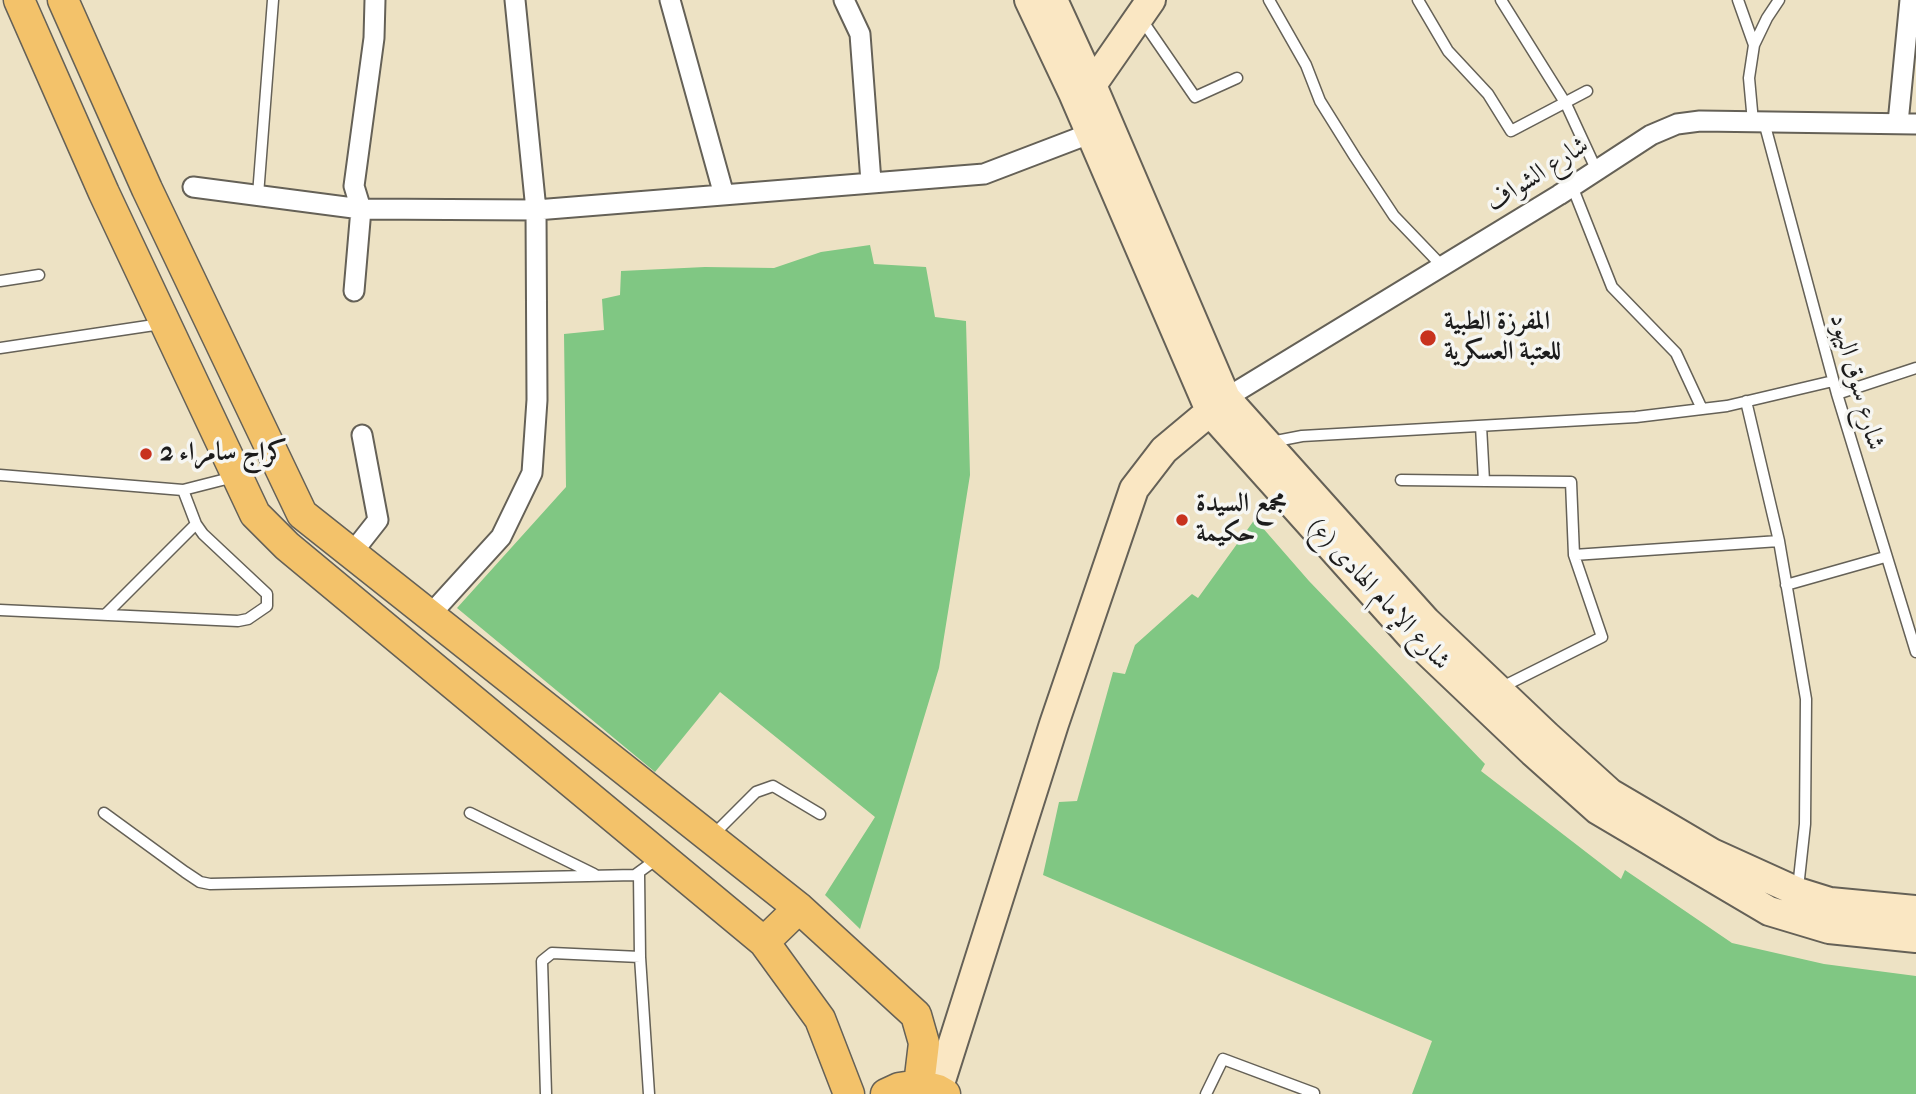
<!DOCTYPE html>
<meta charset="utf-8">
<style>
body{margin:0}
canvas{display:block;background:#ede2c4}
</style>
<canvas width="1916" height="1094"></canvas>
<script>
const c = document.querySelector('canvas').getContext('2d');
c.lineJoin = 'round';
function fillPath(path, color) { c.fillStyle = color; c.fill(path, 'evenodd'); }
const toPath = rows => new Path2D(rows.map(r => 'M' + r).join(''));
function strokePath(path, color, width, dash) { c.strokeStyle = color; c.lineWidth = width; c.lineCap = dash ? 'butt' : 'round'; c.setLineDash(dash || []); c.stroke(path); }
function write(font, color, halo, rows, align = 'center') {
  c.font = font + ' "IM FELL French Canon",Amiri,serif'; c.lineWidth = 7; c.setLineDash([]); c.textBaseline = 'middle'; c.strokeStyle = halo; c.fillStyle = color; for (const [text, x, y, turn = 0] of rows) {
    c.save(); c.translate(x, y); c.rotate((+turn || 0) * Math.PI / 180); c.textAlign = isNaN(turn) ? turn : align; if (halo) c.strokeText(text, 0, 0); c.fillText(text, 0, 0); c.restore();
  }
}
fillPath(toPath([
 [870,245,874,264,926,267,935,317,966,321,970,475,939,668,860,929,825,895,875,817,720,692,655,772,457,608,566,487,564,334,604,330,602,299,620,295,621,271,705,267,774,268,821,252],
 [1255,519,1309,581,1485,764,1481,771,1621,879,1625,870,1732,943,1824,964,1916,976,1916,1094,1412,1094,1432,1041,1043,875,1059,802,1077,801,1113,672,1125,674,1135,645,1192,594,1198,598]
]), '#80c783');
const lane = toPath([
 [1269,0,1306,65,1320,101,1355,157,1394,216,1442,266],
 [1418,0,1448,51,1488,94,1511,131,1587,91],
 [1501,0,1566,104,1596,169],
 [1738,0,1754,45],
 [1142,20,1195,97,1237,78],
 [1753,122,1749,78,1754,45,1767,18,1779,0],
 [1764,122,1837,394,1916,652],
 [1572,186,1612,287,1676,353,1702,409],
 [258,195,273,0],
 [0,281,39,275],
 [0,348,161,324],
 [1837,394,1916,368],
 [1746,401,1779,541],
 [1481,426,1484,481],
 [1271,442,1302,436,1636,417,1727,406,1833,381],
 [0,475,183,490,234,477],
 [1401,480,1571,482,1574,555,1602,637,1500,688],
 [1574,555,1779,541,1806,699,1805,824,1798,888],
 [1786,585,1885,557],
 [0,610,238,621,248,619,267,606,267,594,203,534,196,524,183,490],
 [105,615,196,524],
 [104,813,185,872,200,882,210,884,635,875,657,859],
 [470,813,594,874],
 [713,835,756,792,773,786,820,814],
 [639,874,640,957,649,1094],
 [546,1094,542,961,552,953,640,957],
 [1206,1094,1223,1059,1314,1093]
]);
const street = toPath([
 [670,0,724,195],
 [844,0,860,34,871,182],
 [1898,123,1910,0],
 [193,187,361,209,536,210,984,174,1102,129],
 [354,291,361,209,354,186,374,38,375,0],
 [1226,398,1559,195,1651,135,1677,124,1700,121,1916,124],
 [352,553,378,520,362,435],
 [430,615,501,537,532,473,537,400,536,210,515,0]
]);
const secondary = toPath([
 [1029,0,1073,93,1211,413,1411,636,1533,752,1598,810,1769,911,1829,929,1916,938],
 [1053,0,1092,85,1226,398,1426,621,1547,736,1610,793,1712,853,1798,892,1830,902,1916,910],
 [1077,91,1092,85,1151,0],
 [938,1090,1054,724,1134,489,1164,450,1225,399]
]);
const primary = toPath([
 [19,0,104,193,255,514,287,546,764,942,820,1019,849,1094],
 [63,0,147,189,302,514,799,908,916,1015,924,1043,919,1085],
 [764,942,799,908],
 [886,1094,899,1088,919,1085,938,1090,945,1094]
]);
strokePath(lane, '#656157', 13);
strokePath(street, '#656157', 23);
strokePath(secondary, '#656157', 32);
strokePath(primary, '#656157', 33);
strokePath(lane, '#fff', 10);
strokePath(street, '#fff', 19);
strokePath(secondary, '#fae7c3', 28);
strokePath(primary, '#f3c26a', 30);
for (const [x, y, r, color] of [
 [1428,338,9,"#c8321e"],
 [146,454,7,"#c8321e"],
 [1182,520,7,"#c8321e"]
]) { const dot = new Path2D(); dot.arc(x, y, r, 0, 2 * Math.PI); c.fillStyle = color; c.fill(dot); strokePath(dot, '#f6f6f2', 2.5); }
write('26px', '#1c1c1c', '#f6f6f2', [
 ["شارع الشواف",1538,175,-33],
 ["شارع سوق اليهود",1856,382,74],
 ["شارع الإمام الهادی (ع)",1378,595,47]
]);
write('bold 26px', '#1c1c1c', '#f6f6f2', [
 ["المفرزة الطبية",1444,323],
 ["للعتبة العسكرية",1444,353],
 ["كراج سامراء 2",160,454],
 ["مجمع السيدة",1196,505],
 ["حكيمة",1196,535]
], 'left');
</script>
